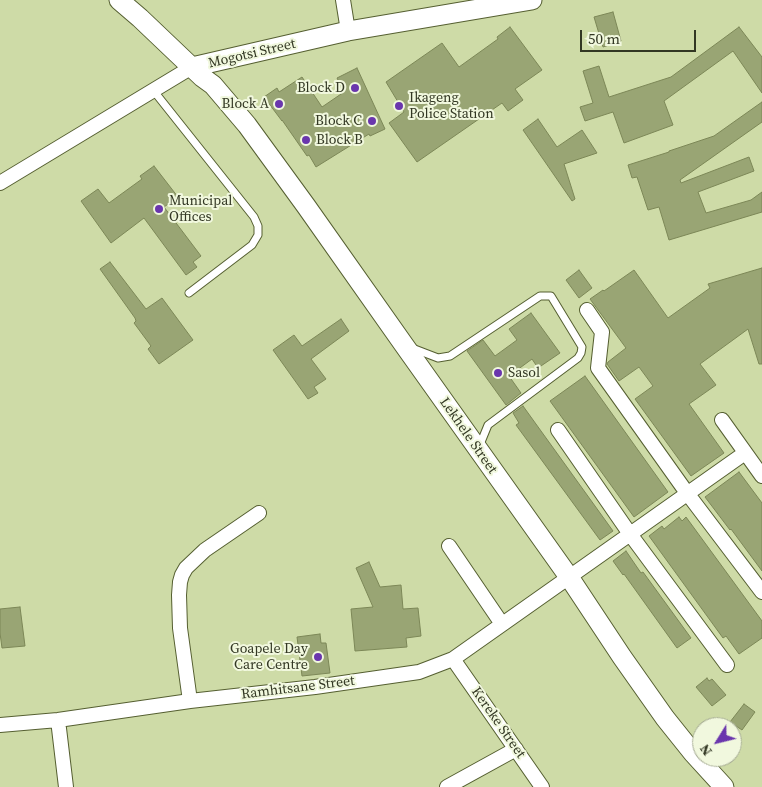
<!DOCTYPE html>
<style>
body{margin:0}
#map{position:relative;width:762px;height:787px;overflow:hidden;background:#cedba7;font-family:"Source Serif 4",serif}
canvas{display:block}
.north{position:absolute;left:692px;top:717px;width:50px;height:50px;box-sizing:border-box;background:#f1f8de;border:1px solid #a5ab93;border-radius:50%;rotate:234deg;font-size:14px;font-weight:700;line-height:20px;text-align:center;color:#323723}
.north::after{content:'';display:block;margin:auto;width:18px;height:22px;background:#6a36ad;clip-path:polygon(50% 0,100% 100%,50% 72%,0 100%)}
.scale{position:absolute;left:580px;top:30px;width:116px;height:22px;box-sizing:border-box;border:2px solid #323723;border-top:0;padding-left:6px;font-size:15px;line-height:18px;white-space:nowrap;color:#323723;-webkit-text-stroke:4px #f1f8de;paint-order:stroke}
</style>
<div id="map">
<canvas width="762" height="787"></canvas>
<div class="north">N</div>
<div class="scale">50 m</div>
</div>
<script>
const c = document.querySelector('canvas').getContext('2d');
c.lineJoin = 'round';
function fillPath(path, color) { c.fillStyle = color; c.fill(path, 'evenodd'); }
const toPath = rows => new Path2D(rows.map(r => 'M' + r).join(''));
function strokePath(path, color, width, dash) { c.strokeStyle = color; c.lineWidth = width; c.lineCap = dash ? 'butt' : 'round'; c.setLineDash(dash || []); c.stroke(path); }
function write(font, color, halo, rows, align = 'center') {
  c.font = font + ' "Source Serif 4",serif'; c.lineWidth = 4; c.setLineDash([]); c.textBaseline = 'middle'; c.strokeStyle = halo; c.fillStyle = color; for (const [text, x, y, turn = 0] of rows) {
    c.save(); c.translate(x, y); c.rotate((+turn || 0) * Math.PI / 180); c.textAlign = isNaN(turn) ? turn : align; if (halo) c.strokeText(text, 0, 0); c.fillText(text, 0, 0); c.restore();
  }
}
const building = toPath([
 [613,12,621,41,603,47,594,17,613,12],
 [510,27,542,70,515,89,523,100,508,111,502,103,417,162,389,123,404,112,386,82,442,43,459,67,498,39,497,37,510,27],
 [739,27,762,57,762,93,733,51,664,101,673,125,624,143,613,112,585,121,580,107,593,103,583,71,599,66,609,97,671,77,739,27],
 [357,68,385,129,370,136,369,134,316,167,309,155,307,156,282,120,282,121,264,97,277,88,279,92,302,77,322,107,344,92,337,78,357,68],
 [762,102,762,122,680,180,681,183,749,157,754,171,698,192,706,213,751,200,762,192,762,212,669,240,659,207,648,210,637,177,632,178,628,165,669,152,669,151,714,136,762,102],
 [538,119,557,147,582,130,597,153,564,164,575,199,572,201,523,130,538,119],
 [154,166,178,197,164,207,201,256,193,262,197,267,186,275,144,218,111,243,81,201,98,189,109,203,142,179,140,176,154,166],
 [110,262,146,309,162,298,193,340,159,364,148,349,151,346,134,323,136,321,135,318,100,269,110,262],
 [762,268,762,364,759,364,748,329,700,364,716,385,689,404,724,453,691,476,635,399,653,386,639,367,619,381,607,364,608,362,626,348,590,299,603,290,604,291,634,270,668,318,710,288,708,284,762,268],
 [579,270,592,288,579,298,566,280,579,270],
 [531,313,560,353,538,368,532,359,509,376,521,393,506,405,467,351,483,340,495,356,517,340,509,329,531,313],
 [341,319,349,331,311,359,326,379,314,387,318,393,308,399,273,350,294,335,302,346,341,319],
 [585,376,668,492,634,517,550,401,585,376],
 [523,406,613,531,600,540,516,425,519,423,513,413,523,406],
 [739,472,762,503,762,571,731,529,730,530,705,497,739,472],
 [679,517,682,521,686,517,762,621,762,638,739,654,726,636,723,638,649,536,662,526,664,529,679,517],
 [626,551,641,573,643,572,691,638,677,648,624,574,623,575,613,561,626,551],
 [369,562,380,587,401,585,403,609,418,608,421,636,406,638,407,647,355,651,351,609,373,607,356,568,369,562],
 [20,607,25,646,2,648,0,633,0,609,20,607],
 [320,634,321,643,326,643,330,673,302,676,297,637,320,634],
 [707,678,709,681,712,679,726,695,712,706,696,687,707,678],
 [744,704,755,712,742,730,730,722,744,704]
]);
fillPath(building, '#99a574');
strokePath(building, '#7c8757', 1);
const lane = toPath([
 [153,90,254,217,258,226,258,235,252,245,189,293],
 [412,348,438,358,450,356,540,296,551,296,582,347,581,353,578,358,488,425,479,447]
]);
const street = toPath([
 [343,0,348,31],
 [0,183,192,67],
 [587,310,602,332,598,368,687,493,762,592],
 [722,420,762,476],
 [558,430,630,534,727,665],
 [449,546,502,624],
 [453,659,542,787],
 [190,701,180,628,179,595,180,582,182,575,186,568,205,550,259,513],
 [58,720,66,787],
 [0,725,58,720,190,701,315,687,419,672,453,659,745,453],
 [447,787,516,749]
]);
const secondary = toPath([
 [119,0,140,18,202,77,213,85,247,125,306,206,404,345,569,577,622,657,665,718,693,753,724,787],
 [192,67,348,31,532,0]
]);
strokePath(lane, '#555f31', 9);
strokePath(street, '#555f31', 16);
strokePath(secondary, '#555f31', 21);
strokePath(lane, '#fff', 7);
strokePath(street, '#fff', 14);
strokePath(secondary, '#fff', 19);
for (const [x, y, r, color] of [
 [355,88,5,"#6a36ad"],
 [279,104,5,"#6a36ad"],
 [399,106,5,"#6a36ad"],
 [372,121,5,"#6a36ad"],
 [306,140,5,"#6a36ad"],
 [159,209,5,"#6a36ad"],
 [498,373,5,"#6a36ad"],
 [318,657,5,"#6a36ad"]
]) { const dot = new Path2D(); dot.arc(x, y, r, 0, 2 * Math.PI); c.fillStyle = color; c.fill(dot); strokePath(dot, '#f1f8de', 2); }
write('14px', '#323723', '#f1f8de', [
 ["Mogotsi Street",252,54,-13],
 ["Lekhele Street",468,436,55],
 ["Ramhitsane Street",298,688,-7],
 ["Kereke Street",498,723,55]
]);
write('14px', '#323723', '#f1f8de', [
 ["Block D",345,88],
 ["Ikageng",409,98,"left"],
 ["Police Station",409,114,"left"],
 ["Block A",269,104],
 ["Block C",362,121],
 ["Block B",316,140,"left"],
 ["Municipal",169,201,"left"],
 ["Offices",169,217,"left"],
 ["Sasol",508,373,"left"],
 ["Goapele Day",308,649],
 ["Care Centre",308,665]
], 'right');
</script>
